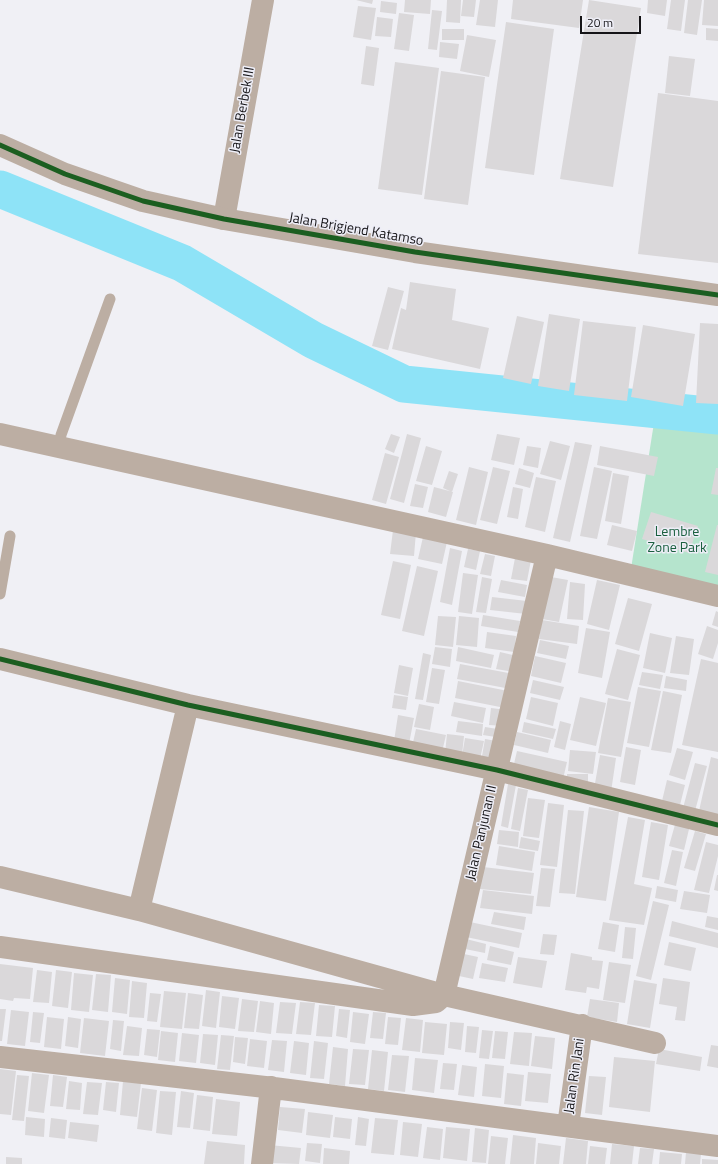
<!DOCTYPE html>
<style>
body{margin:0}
#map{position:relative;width:718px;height:1164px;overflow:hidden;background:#f0f0f5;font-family:"Titillium Web",sans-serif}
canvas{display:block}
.scale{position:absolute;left:580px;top:16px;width:61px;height:18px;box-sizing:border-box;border:2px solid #151417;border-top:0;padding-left:5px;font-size:12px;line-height:14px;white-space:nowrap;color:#151417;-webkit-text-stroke:3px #eeeef7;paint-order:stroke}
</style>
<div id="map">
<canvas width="718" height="1164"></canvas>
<div class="scale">20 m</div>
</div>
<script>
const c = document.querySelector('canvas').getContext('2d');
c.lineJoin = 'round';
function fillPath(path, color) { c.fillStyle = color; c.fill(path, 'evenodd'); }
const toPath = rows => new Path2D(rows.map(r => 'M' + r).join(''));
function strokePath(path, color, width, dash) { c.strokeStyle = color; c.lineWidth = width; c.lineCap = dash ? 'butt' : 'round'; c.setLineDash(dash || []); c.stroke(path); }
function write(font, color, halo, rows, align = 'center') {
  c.font = font + ' "Titillium Web",sans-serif'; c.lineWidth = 3; c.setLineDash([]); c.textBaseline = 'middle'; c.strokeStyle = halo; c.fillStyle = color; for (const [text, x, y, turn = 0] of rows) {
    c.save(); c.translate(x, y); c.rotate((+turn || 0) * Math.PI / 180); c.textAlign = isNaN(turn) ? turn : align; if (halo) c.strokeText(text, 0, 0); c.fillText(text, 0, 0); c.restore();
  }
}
fillPath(toPath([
 [656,410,718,415,718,596,630,575]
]), '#b5e4cd');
strokePath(toPath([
 [0,189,182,263,313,340,404,384,718,416]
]), '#8ee3f7', 37);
fillPath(toPath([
 [356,0,373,0,372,4],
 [405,0,431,0,430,14,404,12],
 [447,0,461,0,460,23,446,22],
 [463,0,476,0,474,17,461,16],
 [480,0,498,0,495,27,476,25],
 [513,0,583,0,579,28,511,19],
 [589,0,641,8,613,187,560,179],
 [648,0,667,0,665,16,647,13],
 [671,0,685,0,681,31,667,29],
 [688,0,702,0,697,35,684,33],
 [704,0,718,0,718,26,702,25],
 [381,1,397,3,396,14,380,12],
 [358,6,376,8,371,40,353,37],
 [432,10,442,11,437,50,428,49],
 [399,13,414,15,409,51,394,49],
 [377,17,393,19,391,37,375,36],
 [506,22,554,29,534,175,485,168],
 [706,28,718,29,718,41,706,40],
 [442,29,464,29,464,40,442,40],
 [467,35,496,40,489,77,460,71],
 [440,42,459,44,457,59,439,57],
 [366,46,379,48,374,86,361,84],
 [669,56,695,59,690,96,665,93],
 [395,62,439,68,422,195,378,189],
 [441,71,485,77,468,205,424,199],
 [658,93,718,101,718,263,638,254],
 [410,282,456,289,452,320,489,328,480,369,392,349,401,308,406,310],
 [388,287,404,291,388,350,372,346],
 [549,314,580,319,569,391,538,386],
 [517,316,544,322,531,384,503,378],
 [583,321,636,327,627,401,574,395],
 [700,323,718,324,718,404,696,403],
 [643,325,695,334,683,406,631,397],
 [391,434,400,437,394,453,385,449],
 [407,434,421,438,404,503,390,499],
 [497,434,520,438,514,465,491,460],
 [550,441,570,446,561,480,540,474],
 [575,442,592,445,570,542,553,538],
 [426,446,442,451,432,485,416,481],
 [527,446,541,448,538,468,523,465],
 [600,446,658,457,654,476,597,465],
 [385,453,399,457,386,504,372,500],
 [469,467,488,472,476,525,456,520],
 [493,467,510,471,497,524,480,520],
 [594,467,612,471,597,539,580,536],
 [519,468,534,473,530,488,515,484],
 [716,468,718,468,718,495,711,494],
 [449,471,458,474,452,492,443,488],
 [613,473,629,476,621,524,605,521],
 [536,477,556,481,545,532,525,527],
 [415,484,428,487,423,508,410,506],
 [434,487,453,492,446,517,428,512],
 [513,487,523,489,518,519,507,517],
 [651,512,698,526,689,553,642,539],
 [612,525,637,531,632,551,607,545],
 [717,525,718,525,718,575,705,572],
 [393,530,416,532,414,556,390,554],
 [423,537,447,542,442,564,418,559],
 [450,548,462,551,452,605,440,602],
 [468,549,480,551,476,570,464,567],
 [485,554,495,556,491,576,480,574],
 [515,558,531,560,527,581,511,579],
 [393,561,411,565,400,619,381,615],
 [417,566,438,571,424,636,402,631],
 [463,573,478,575,472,614,458,612],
 [482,577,492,579,486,613,476,612],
 [551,577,568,580,559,622,542,619],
 [501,580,527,585,525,597,498,592],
 [597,580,620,585,609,630,587,624],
 [570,582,585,584,583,620,567,619],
 [492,597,527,601,526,614,490,610],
 [628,598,652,604,639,651,615,644],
 [716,611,718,612,718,627,712,625],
 [483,615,520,621,518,632,481,626],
 [438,616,456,617,453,647,435,645],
 [459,616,479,618,477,647,456,645],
 [542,620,579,626,577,644,539,639],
 [707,626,718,630,718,643,713,659,698,654],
 [586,628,610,632,602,678,578,673],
 [487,632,516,636,514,652,485,648],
 [650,633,672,638,665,673,643,668],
 [676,636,694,639,689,675,670,673],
 [540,640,569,646,566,659,537,653],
 [435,647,452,649,450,667,432,664],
 [458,647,494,655,491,668,456,661],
 [617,649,640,655,628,700,605,694],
 [500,652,517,656,514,672,496,669],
 [423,653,431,655,423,700,415,699],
 [535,656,566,663,561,683,531,676],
 [701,659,718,663,718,752,682,745],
 [460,664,514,674,511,689,457,679],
 [399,665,413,668,408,696,394,693],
 [432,668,445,670,439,704,426,702],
 [642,672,663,675,660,689,639,685],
 [666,676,687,680,686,691,664,688],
 [533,680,564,687,560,700,530,693],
 [458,681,508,691,505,708,455,698],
 [638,687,661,691,649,747,627,743],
 [663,691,682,695,671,753,651,750],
 [394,695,408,697,406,710,392,708],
 [531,697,558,703,553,726,526,719],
 [580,697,606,703,596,746,570,740],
 [608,698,631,702,621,757,598,753],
 [454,702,486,708,483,723,451,716],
 [419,704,434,707,430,730,414,727],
 [491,708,507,710,505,726,489,725],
 [398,715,414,718,409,744,394,741],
 [458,721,483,724,482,736,456,732],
 [560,721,571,724,565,750,554,747],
 [524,722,556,729,553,739,522,732],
 [485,727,504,730,502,738,483,735],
 [416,729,446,735,442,752,412,747],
 [517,732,551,740,548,753,514,745],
 [447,734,464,736,462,755,445,753],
 [465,738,484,741,480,759,462,756],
 [485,739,502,742,497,765,481,762],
 [626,747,641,750,635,785,620,782],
 [677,748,693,752,685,780,669,775],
 [570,750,596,752,593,774,568,771],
 [517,751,567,762,563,779,513,768],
 [600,755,616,758,611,792,594,789],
 [711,757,718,759,718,815,699,811],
 [695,763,707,766,695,811,683,808],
 [567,774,588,774,588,784,567,784],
 [667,780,685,785,680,805,662,801],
 [508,784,516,785,508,828,501,826],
 [518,788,528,790,520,831,511,829],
 [528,798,545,800,539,838,523,836],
 [548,803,564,805,557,867,540,865],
 [589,807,619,812,606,901,576,897],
 [568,810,584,811,575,894,559,893],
 [628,817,645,820,634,884,652,888,644,925,609,920],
 [676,821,690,825,684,850,669,846],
 [651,822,668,825,659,880,642,877],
 [499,830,519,832,518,847,497,844],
 [695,831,706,834,695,871,684,868],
 [521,837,540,841,538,851,519,848],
 [706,842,718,845,718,856,709,893,694,890],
 [499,846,535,852,532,871,496,865],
 [672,850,683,852,676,886,664,883],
 [483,867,534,873,531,894,480,889],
 [541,868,555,869,550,907,536,906],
 [717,875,718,875,718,891,714,890],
 [657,886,678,890,676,902,655,898],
 [483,890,534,896,532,914,480,908],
 [684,891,710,895,707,913,680,909],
 [653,901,669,905,651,980,636,976],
 [494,912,526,917,524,930,491,924],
 [707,916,718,918,718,930,705,927],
 [672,921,718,933,718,948,669,936],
 [470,922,522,933,519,948,466,937],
 [603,922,619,925,615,952,598,949],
 [625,927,636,928,633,959,622,958],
 [543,934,557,935,554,955,540,954],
 [462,938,486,944,485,953,460,948],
 [669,942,696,948,691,971,664,965],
 [490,946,514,952,511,965,487,960],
 [571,953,592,957,592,960,603,961,599,989,587,987,586,993,565,990],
 [464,954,478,957,473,979,459,976],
 [518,957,547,961,542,988,513,983],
 [609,962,631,965,625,1003,603,1000],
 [482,963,508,968,505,982,479,978],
 [0,964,33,968,30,999,14,998,13,1001,0,999],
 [37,970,52,972,49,1003,33,1002],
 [56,970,72,972,68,1008,52,1006],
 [74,973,93,975,89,1012,71,1010],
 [96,974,111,975,108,1012,92,1010],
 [115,978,130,980,127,1014,112,1012],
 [663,978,690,982,685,1021,675,1020,677,1007,659,1004],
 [634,980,657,984,650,1028,627,1024],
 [132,981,147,983,144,1018,129,1017],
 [206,990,220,992,216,1028,202,1026],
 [164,991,186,993,182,1029,160,1027],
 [150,993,161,994,157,1022,147,1021],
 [188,993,203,995,199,1029,184,1028],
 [222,996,239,998,235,1029,219,1027],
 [242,999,258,1001,254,1032,238,1031],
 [590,999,619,1003,617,1022,587,1017],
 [260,1001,274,1003,271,1034,256,1032],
 [280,1002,296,1003,292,1034,276,1033],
 [300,1002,315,1003,311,1035,296,1034],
 [319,1005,335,1006,332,1037,316,1036],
 [0,1009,6,1009,2,1041,0,1041],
 [339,1009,350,1010,347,1038,336,1036],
 [11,1010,29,1012,25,1046,7,1044],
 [33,1012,44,1013,40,1043,30,1042],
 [353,1012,369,1014,365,1044,350,1042],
 [373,1012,386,1013,383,1039,370,1038],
 [47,1017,64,1019,61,1049,44,1047],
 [68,1017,81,1019,78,1048,65,1046],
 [388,1017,401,1018,398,1045,385,1044],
 [84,1018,109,1021,105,1056,80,1053],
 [406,1018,423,1020,420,1052,402,1050],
 [113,1020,124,1021,121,1051,110,1049],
 [425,1022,447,1024,444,1055,422,1053],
 [450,1022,464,1023,461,1050,448,1048],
 [127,1026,142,1028,139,1056,123,1055],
 [467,1026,479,1027,476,1053,465,1052],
 [147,1029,160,1030,157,1057,144,1055],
 [482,1030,493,1031,489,1059,479,1058],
 [161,1031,178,1033,175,1062,158,1060],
 [495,1031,508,1032,505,1059,492,1058],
 [514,1032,532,1033,529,1066,510,1064],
 [182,1033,199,1035,196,1063,179,1061],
 [203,1034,218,1035,215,1065,200,1063],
 [221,1035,234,1036,230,1070,217,1069],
 [535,1036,555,1038,552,1069,531,1066],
 [235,1037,248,1038,245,1064,233,1062],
 [250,1039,267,1041,264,1068,247,1066],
 [272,1040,287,1041,284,1072,268,1070],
 [294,1041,309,1043,306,1075,290,1073],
 [314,1041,328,1043,324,1079,310,1078],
 [711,1045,718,1046,718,1068,707,1066],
 [333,1047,348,1049,345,1086,329,1084],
 [353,1049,369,1050,365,1085,349,1084],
 [659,1049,702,1057,700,1071,656,1064],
 [372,1050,388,1052,384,1091,368,1089],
 [392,1055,409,1056,405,1092,388,1090],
 [614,1057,655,1061,650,1112,609,1107],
 [415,1058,438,1060,434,1093,412,1090],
 [443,1063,457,1064,454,1090,440,1089],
 [485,1064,504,1066,501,1098,482,1096],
 [462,1065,477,1067,474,1097,458,1095],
 [0,1069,16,1071,11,1115,0,1114],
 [528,1072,551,1074,548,1103,525,1101],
 [32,1073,49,1075,44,1113,28,1111],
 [507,1073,524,1075,521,1106,504,1104],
 [17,1075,29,1076,24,1121,12,1120],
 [53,1075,67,1077,63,1107,50,1106],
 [589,1076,606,1077,602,1115,585,1113],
 [69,1081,82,1083,80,1110,66,1109],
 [123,1081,141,1083,137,1117,120,1115],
 [87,1082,102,1083,98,1115,83,1114],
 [106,1082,119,1083,116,1112,103,1110],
 [142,1088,157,1090,152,1131,137,1129],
 [160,1091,176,1092,172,1135,156,1133],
 [181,1091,194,1093,190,1128,177,1127],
 [197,1095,213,1097,210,1131,193,1129],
 [216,1099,240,1102,237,1136,212,1134],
 [280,1107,305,1109,302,1133,278,1130],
 [308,1112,333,1115,330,1138,306,1135],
 [26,1117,45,1119,44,1137,25,1135],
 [335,1117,352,1119,350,1139,333,1137],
 [358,1117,369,1119,366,1146,355,1145],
 [51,1118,67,1120,65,1139,49,1137],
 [375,1118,398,1120,394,1155,371,1153],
 [70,1122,99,1125,97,1142,68,1138],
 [403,1122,422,1124,418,1157,400,1155],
 [427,1127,443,1129,440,1160,423,1158],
 [446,1127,470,1129,467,1161,443,1158],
 [475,1128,489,1130,486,1163,472,1162],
 [513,1135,536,1138,534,1164,510,1164],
 [491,1136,508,1138,505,1164,488,1164],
 [566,1138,588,1141,586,1164,563,1164],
 [207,1141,245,1145,244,1164,204,1164],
 [307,1143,322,1144,320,1163,305,1161],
 [538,1143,561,1146,559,1164,536,1164],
 [612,1144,634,1146,632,1164,610,1164],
 [269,1145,301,1148,299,1164,267,1163],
 [590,1146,607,1148,605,1164,588,1164],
 [324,1148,350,1151,349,1164,323,1164],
 [640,1148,654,1149,652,1164,638,1164],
 [660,1152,682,1154,681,1164,659,1164],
 [686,1152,701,1154,700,1164,685,1164],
 [6,1157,22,1158,22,1164,6,1164],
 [702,1159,718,1160,718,1164,702,1164]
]), '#dad8da');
strokePath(toPath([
 [59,449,61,435,110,299],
 [0,594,10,536]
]), '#bcaea3', 11);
strokePath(toPath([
 [224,219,263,0],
 [0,434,547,555,718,596],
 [0,659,188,705,497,770,718,825],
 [0,877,139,910,444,995,655,1043],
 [139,910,188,705],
 [0,947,413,1005,436,1002,444,995],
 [444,995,547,555],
 [0,1057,274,1088,718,1146],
 [568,1126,582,1025],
 [262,1164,271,1087]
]), '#bcaea3', 22);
strokePath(toPath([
 [0,145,65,174,143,201,224,219,415,252,718,295]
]), '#bcaea3', 22);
strokePath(toPath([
 [0,145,65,174,143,201,224,219,415,252,718,295],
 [0,659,188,705,497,770,718,825]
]), '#1b5e20', 5);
write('14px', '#151417', '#eeeef7', [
 ["Jalan Berbek III",243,110,-80],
 ["Jalan Brigjend Katamso",356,230,10],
 ["Jalan Panjunan II",482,833,-77],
 ["Jalan Rin Jani",575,1076,-82]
]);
write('14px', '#1a5f3f', '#eeeef7', [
 ["Lembre",677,533],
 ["Zone Park",677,549]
]);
</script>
